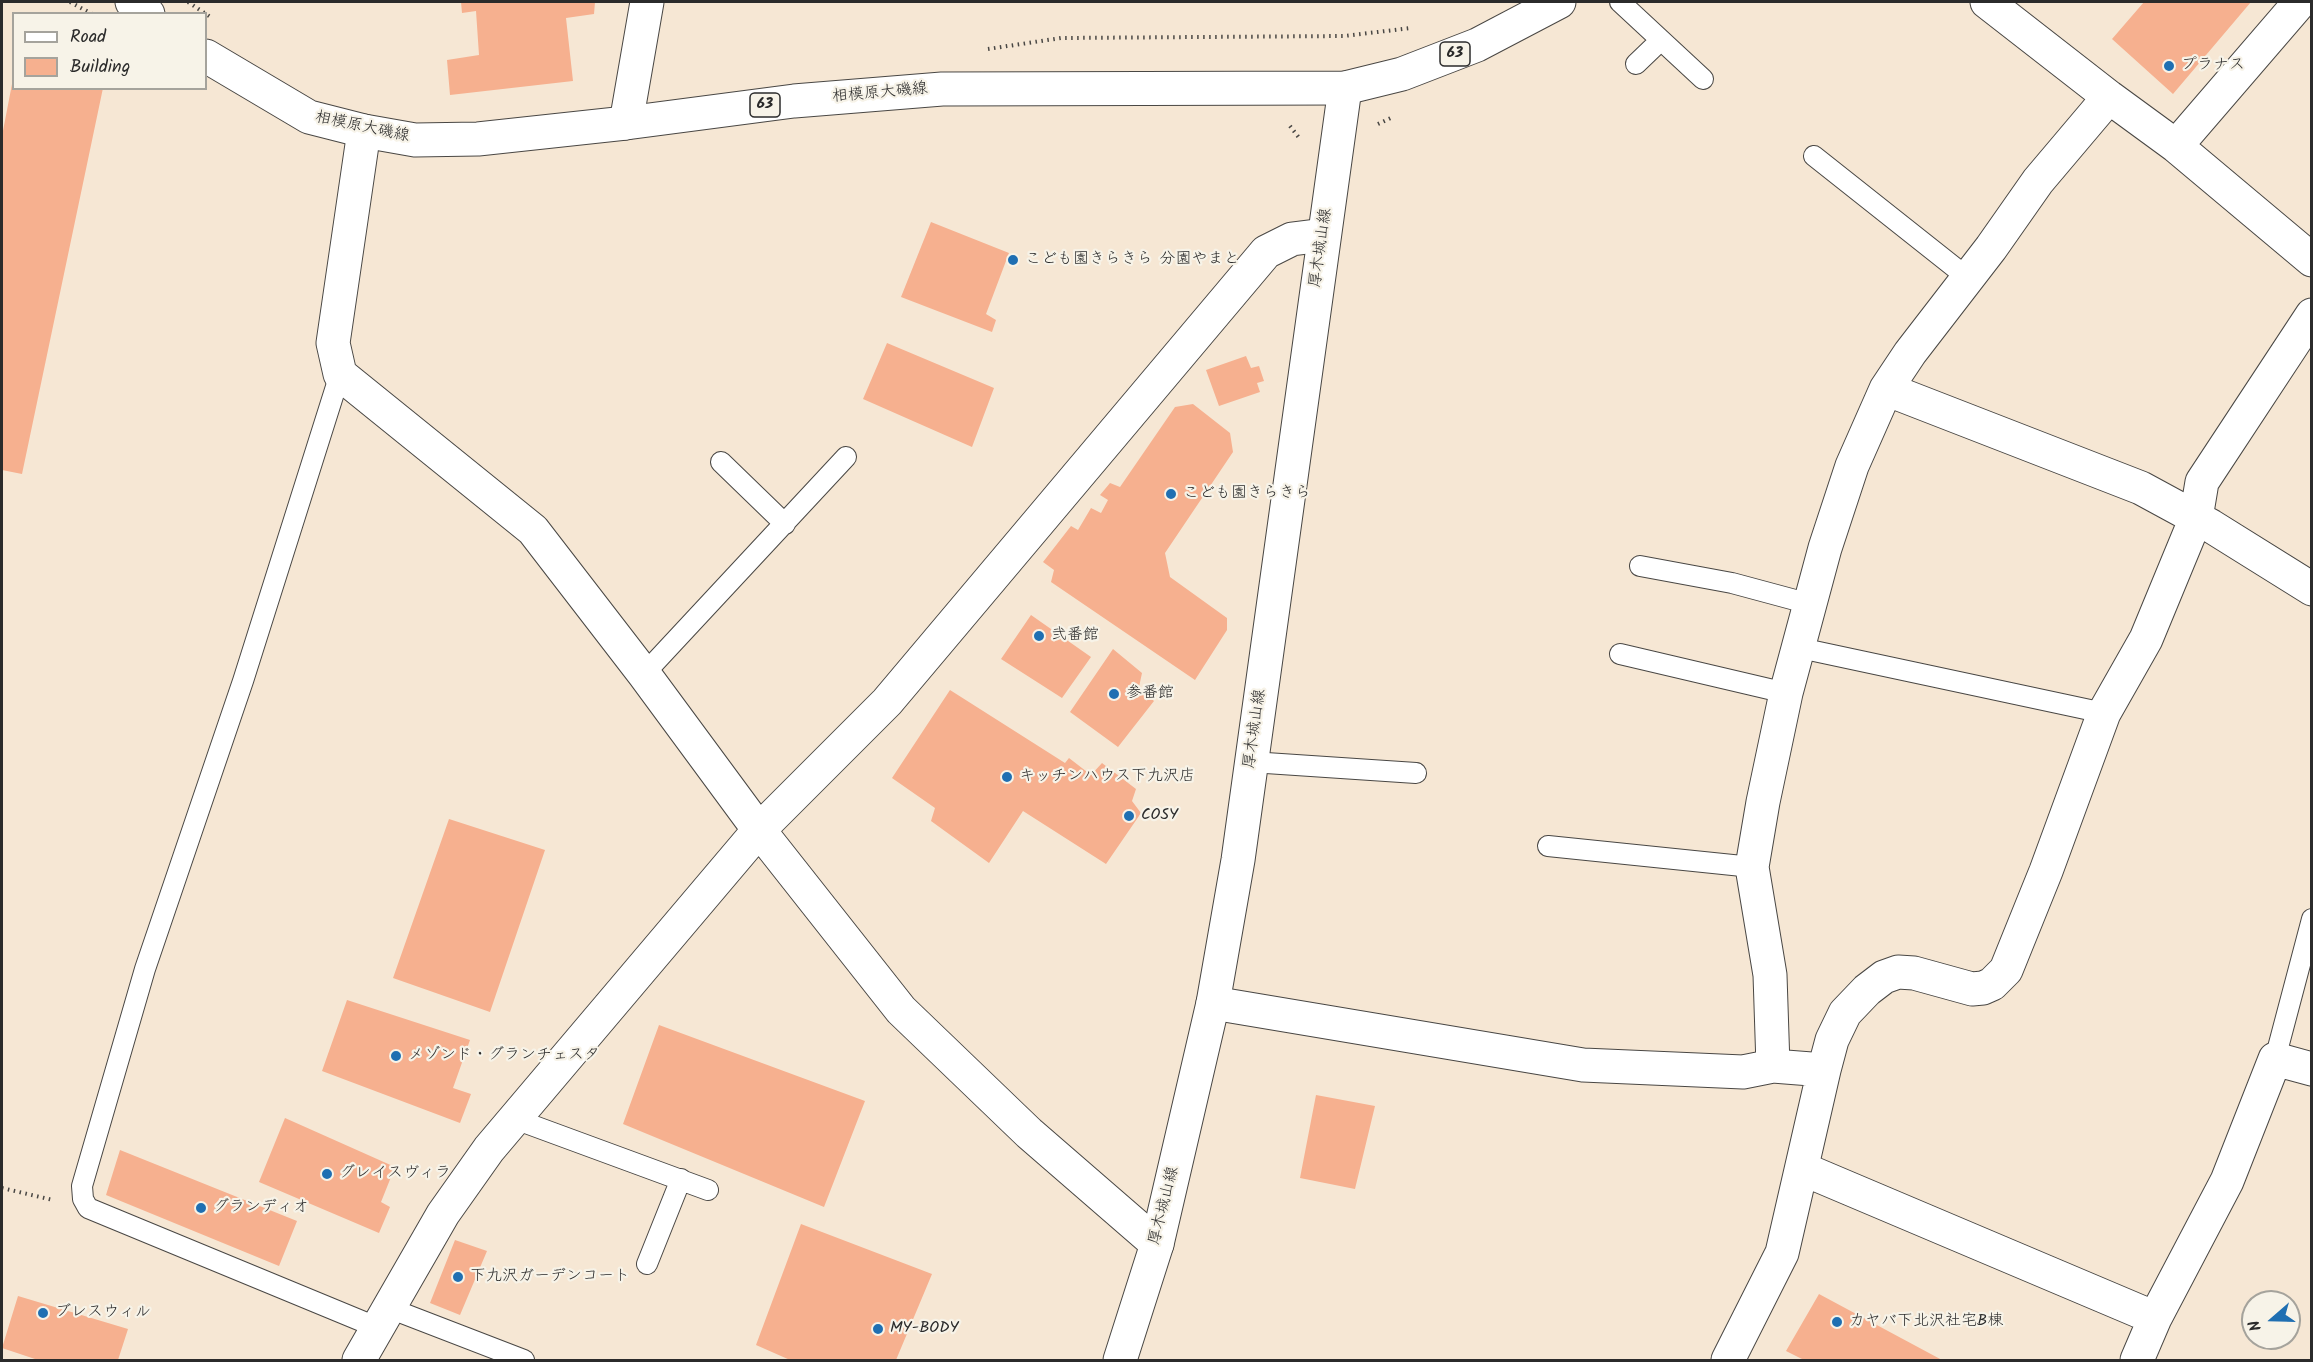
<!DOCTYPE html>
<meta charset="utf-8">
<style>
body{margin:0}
#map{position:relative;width:2313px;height:1362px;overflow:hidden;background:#f6e7d4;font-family:Kalam,sans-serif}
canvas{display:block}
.frame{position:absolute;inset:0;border:3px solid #2b2b2b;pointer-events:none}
.legend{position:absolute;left:12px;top:12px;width:195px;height:78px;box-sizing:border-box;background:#f7f3e8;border:2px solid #a5a39c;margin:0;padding:8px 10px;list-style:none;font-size:18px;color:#2b2b2b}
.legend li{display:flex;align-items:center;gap:12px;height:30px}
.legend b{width:30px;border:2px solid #a5a39c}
.north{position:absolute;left:2241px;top:1290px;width:60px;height:60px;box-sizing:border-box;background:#f7f3e8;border:2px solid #a5a39c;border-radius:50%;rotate:250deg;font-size:16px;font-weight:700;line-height:24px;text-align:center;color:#2b2b2b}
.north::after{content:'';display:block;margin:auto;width:21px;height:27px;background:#1f6fb2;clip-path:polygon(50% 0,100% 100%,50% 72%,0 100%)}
</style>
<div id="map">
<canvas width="2313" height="1362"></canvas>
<div class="frame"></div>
<ul class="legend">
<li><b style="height:8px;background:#fff"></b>Road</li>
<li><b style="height:16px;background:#f6b08f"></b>Building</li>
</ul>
<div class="north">N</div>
</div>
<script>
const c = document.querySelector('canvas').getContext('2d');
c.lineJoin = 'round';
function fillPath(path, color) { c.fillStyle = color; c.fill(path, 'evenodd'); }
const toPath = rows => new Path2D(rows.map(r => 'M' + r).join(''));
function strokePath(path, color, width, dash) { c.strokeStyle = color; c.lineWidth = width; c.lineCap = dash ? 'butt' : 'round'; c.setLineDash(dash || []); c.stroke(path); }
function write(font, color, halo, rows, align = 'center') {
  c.font = font + ' Kalam,"Klee One",sans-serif'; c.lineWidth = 4.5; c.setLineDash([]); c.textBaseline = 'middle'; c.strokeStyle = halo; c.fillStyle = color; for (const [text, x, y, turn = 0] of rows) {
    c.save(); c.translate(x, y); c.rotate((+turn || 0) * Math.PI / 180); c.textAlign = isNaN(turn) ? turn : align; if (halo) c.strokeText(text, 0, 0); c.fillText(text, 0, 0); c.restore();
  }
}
fillPath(toPath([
 [461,2,595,2,594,14,566,18,573,81,450,95,447,60,479,55,476,11,462,13],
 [2144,2,2251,2,2173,94,2112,39],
 [12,84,14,88,103,88,22,474,2,470,2,136],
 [931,222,1009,253,986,314,996,320,992,332,901,297],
 [887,343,994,388,972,447,863,399],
 [1246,356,1251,368,1259,366,1264,381,1257,383,1260,392,1219,406,1206,370],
 [1193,404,1230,433,1233,452,1165,553,1170,577,1227,618,1227,630,1195,680,1051,582,1054,570,1043,562,1071,526,1078,530,1091,508,1101,513,1108,500,1100,495,1110,483,1120,487,1175,407],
 [1031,615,1091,657,1062,698,1001,659],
 [1113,649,1142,673,1139,687,1154,701,1118,747,1070,712],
 [950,690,1065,763,1069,758,1091,775,1102,763,1136,789,1132,801,1141,813,1106,864,1023,811,989,863,931,821,935,808,892,778],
 [449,819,545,850,490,1012,393,978],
 [347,1000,470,1040,453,1088,471,1094,460,1123,322,1071],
 [659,1025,865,1101,824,1207,623,1124],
 [1316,1095,1375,1106,1355,1189,1300,1178],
 [285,1118,395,1167,381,1202,390,1207,379,1233,259,1182],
 [120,1150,297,1221,279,1266,106,1195],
 [801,1224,932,1274,896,1360,790,1360,756,1345],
 [455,1240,487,1251,460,1315,430,1303],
 [1819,1294,1942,1360,1804,1360,1786,1351],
 [18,1296,128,1329,118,1360,38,1360,2,1348]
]), '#f6b08f');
const service = toPath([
 [1620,2,1703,79],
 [1636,64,1661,40],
 [1814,156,1968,278],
 [340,374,243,681,145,969,82,1186,83,1199,88,1208,376,1327],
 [721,462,785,524],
 [1640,566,1732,583,1810,604],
 [1800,648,2104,713],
 [1620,654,1786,693],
 [644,674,846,457],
 [1251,762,1416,773],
 [1548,846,1752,867],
 [2275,1059,2312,919],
 [515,1119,708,1190],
 [647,1264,681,1179],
 [389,1308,524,1360]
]);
const minor = toPath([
 [1987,2,2109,97,2176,146,2312,260],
 [626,123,647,2],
 [364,131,333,343,340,374,533,530,644,674,759,830,901,1010,1029,1133,1157,1244],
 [2176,146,2300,2],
 [1886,389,2141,488,2211,526,2312,589],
 [1213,1003,1583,1065,1743,1072,1773,1066,1824,1070],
 [1773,1066,1770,975,1752,867,1763,802,1786,693,1825,548,1852,466,1886,389,1910,353,1991,248,2038,181,2109,97],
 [1803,1169,2155,1318],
 [359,1360,443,1214,489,1149,759,830,887,702,1266,252,1292,239,1324,235],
 [1728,1360,1782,1253,1824,1070,1832,1040,1845,1013,1867,990,1884,977,1898,972,1914,973,1972,989,1983,988,1992,984,2006,970,2046,871,2104,713,2146,639,2196,518,2202,482,2312,315],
 [2137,1360,2155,1318,2227,1181,2275,1059,2312,1069]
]);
const secondary = toPath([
 [1120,1360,1157,1244,1213,1003,1238,860,1345,88]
]);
const primary = toPath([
 [132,2,148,14],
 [206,56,309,117,364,131,415,140,478,139,626,123,794,101,942,89,1345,88,1402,74,1477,45,1559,2]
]);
strokePath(service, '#494744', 22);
strokePath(minor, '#494744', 35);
strokePath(secondary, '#494744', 35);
strokePath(primary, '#494744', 35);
strokePath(toPath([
 [70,2,92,14],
 [188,2,212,18],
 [988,49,1061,38,1344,36,1411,28],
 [1378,124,1393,117],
 [1290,126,1300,139],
 [2,1188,53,1200]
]), '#494744', 4, [1.5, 4.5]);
strokePath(service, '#fff', 20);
strokePath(minor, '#fff', 33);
strokePath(secondary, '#fff', 33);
strokePath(primary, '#fff', 33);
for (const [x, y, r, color] of [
 [2169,66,6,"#1f6fb2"],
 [1013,260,6,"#1f6fb2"],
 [1171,494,6,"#1f6fb2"],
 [1039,636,6,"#1f6fb2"],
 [1114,694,6,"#1f6fb2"],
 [1007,777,6,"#1f6fb2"],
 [1129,816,6,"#1f6fb2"],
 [396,1056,6,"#1f6fb2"],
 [327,1174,6,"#1f6fb2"],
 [201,1208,6,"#1f6fb2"],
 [458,1277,6,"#1f6fb2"],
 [43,1313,6,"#1f6fb2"],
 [1837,1322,6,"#1f6fb2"],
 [878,1329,6,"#1f6fb2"]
]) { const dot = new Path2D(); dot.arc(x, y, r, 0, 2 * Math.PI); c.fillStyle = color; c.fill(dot); strokePath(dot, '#f7f3e8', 2); }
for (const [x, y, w] of [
 [1455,54,30],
 [765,105,30]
]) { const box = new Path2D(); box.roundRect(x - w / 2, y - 12, w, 24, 4.5); c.fillStyle = '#f7f3e8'; c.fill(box); strokePath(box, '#2b2b2b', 1.5); }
write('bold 15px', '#2b2b2b', null, [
 ["63",1455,54],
 ["63",765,105]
]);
write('16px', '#2b2b2b', '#f7f3e8', [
 ["プラナス",2181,66],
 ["こども園きらきら 分園やまと",1025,260],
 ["こども園きらきら",1183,494],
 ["弐番館",1051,636],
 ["参番館",1126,694],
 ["キッチンハウス下九沢店",1019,777],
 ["COSY",1141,816],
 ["メゾンド・グランチェスタ",408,1056],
 ["グレイスヴィラ",339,1174],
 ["グランディオ",213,1208],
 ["下九沢ガーデンコート",470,1277],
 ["ブレスウィル",55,1313],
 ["カヤバ下北沢社宅B棟",1849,1322],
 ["MY-BODY",890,1329]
], 'left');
write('16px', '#2b2b2b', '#f7f3e8', [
 ["相模原大磯線",880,94,-5],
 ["相模原大磯線",362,128,12],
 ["厚木城山線",1322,248,-82],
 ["厚木城山線",1256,729,-82],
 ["厚木城山線",1165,1206,-76]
]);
</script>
